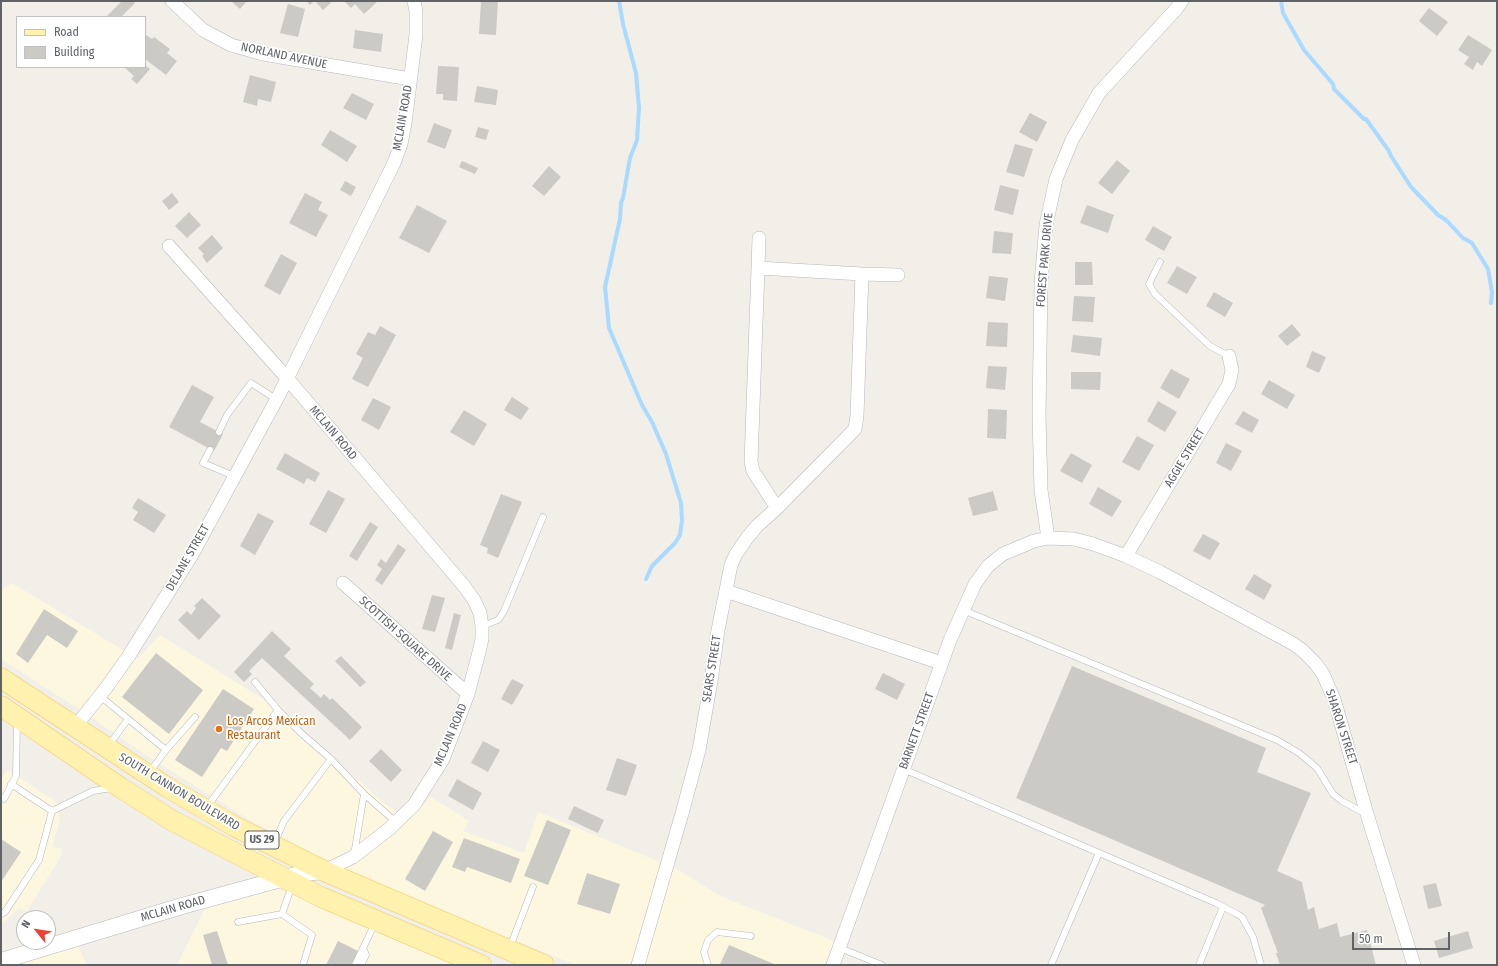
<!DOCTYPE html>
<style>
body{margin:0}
#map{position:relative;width:1498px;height:966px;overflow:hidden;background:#f1efe8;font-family:"Fira Sans Condensed",sans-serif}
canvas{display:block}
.frame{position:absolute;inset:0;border:2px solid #5f6368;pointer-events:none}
.legend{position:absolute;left:16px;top:16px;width:130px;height:52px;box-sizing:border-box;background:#fff;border:1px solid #bfc1c3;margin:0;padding:5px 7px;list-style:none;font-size:12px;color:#5f6368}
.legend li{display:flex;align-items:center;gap:8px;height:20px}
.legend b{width:20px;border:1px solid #bfc1c3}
.north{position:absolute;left:16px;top:910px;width:40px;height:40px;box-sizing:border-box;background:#fff;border:1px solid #bfc1c3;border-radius:50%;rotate:300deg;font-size:11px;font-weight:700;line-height:16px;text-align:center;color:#5f6368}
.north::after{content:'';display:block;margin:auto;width:14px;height:18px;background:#ea4335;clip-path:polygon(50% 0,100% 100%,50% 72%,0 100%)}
.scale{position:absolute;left:1352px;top:932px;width:98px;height:18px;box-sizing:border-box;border:2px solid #5f6368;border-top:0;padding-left:5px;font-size:12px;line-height:14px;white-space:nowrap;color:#5f6368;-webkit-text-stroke:3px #fff;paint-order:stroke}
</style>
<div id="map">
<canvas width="1498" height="966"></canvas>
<div class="frame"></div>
<ul class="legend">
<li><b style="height:5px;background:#fff2af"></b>Road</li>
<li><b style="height:11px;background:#cccac5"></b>Building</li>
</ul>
<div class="north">N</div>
<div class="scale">50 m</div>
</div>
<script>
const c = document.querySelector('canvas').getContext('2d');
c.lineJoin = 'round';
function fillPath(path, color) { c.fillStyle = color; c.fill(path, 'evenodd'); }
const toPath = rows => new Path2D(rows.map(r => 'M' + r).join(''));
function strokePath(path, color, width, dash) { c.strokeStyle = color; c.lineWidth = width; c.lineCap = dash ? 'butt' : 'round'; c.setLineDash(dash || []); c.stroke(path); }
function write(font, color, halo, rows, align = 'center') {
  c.font = font + ' "Fira Sans Condensed",sans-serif'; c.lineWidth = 3.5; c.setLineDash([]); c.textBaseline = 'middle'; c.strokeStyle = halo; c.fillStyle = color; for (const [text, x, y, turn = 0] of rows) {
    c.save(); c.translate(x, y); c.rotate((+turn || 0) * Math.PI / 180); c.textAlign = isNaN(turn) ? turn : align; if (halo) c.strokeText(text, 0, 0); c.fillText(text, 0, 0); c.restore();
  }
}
fillPath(toPath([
 [12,583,138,659,160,635,276,707,386,805,409,820,431,797,469,821,463,831,524,853,538,812,675,868,722,897,834,941,824,965,576,965,426,905,319,858,251,821,146,755,74,706,1,659,1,590],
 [8,770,56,802,60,819,52,847,62,849,60,858,27,911,19,908,1,924,1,779],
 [278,889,464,965,177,965,206,907,244,896],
 [78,946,87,965,12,965,37,957]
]), '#fef7e0');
strokePath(toPath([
 [619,1,623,24,636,73,639,108,637,140,630,158,623,198,621,203,620,219,605,287,609,328,642,405,652,422,666,454,681,503,682,520,680,535,675,543,652,566,646,579],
 [1281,1,1283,13,1304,50,1333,84,1334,89,1364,119,1366,119,1389,151,1391,156,1411,187,1438,215,1446,220,1463,238,1472,243,1488,269,1492,292,1491,303]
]), '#aadaff', 4);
fillPath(toPath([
 [122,1,133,1,135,3,121,17,108,17,107,16],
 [231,1,247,1,240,9],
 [306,1,314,1,310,5],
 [315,1,333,1,323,10],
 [346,1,378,1,364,14,355,4,351,8,345,2],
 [481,1,498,1,496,35,479,34],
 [288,4,305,9,298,37,280,33],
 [1429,8,1448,22,1437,36,1419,21],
 [355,30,383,34,381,52,353,48],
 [145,34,152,39,154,37,170,49,167,53,177,61,166,75,145,59],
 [1468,35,1492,50,1482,66,1477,62,1473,70,1464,64,1469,57,1458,50],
 [145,65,150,69,137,84,131,79,134,76,125,68,126,67,145,67],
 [438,66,459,67,457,101,443,100,443,94,436,94],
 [250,75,276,82,271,102,258,99,257,106,243,102],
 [477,86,498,90,496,105,474,102],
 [352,93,374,104,366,120,343,108],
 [1030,113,1047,122,1037,142,1019,132],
 [434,123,452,130,445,149,427,142],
 [478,127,489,130,486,140,475,137],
 [330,130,357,146,347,162,321,145],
 [1015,144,1033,149,1024,177,1006,172],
 [1117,160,1130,171,1112,194,1098,183],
 [462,161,478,168,475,174,459,167],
 [549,166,561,177,544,196,532,186],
 [345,181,356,187,351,196,340,190],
 [1000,185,1019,190,1013,215,994,210],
 [172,193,179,202,169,210,162,201],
 [305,193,322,202,318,210,328,215,316,237,289,223],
 [417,205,447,221,429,253,399,238],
 [1087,205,1114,215,1108,233,1080,223],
 [189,212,201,225,187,238,175,226],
 [1153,226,1172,237,1164,251,1145,240],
 [994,231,1013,233,1011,254,992,253],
 [212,235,223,248,207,263,202,256,204,254,198,248],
 [281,254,297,263,280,295,264,286],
 [1075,262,1092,262,1093,285,1075,285],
 [1177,266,1197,277,1187,294,1167,283],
 [989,276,1008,278,1005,301,986,298],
 [1214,292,1233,303,1225,317,1206,306],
 [1074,296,1095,297,1093,322,1072,321],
 [988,322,1008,323,1007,347,986,346],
 [1292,324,1301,335,1287,346,1278,336],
 [380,326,396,335,368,387,352,379,363,358,356,354,368,332,375,335],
 [1073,335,1102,338,1100,356,1071,352],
 [1312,351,1326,357,1319,373,1306,367],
 [988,366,1007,367,1005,390,986,388],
 [1171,369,1190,379,1179,399,1160,388],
 [1071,372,1101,372,1100,390,1071,389],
 [1269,380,1295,395,1287,409,1261,394],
 [192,385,214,397,200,422,223,434,214,451,169,427],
 [512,397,529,408,521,420,504,410],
 [373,398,391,407,379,430,361,420],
 [1158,401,1177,412,1165,432,1147,421],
 [988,409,1007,410,1006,439,987,438],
 [464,410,487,424,474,446,450,432],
 [1243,411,1259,420,1252,433,1235,424],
 [1137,436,1154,445,1139,471,1122,462],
 [1226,443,1242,451,1231,471,1216,463],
 [285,453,320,473,315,482,307,478,304,484,276,469],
 [1071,453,1092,465,1082,483,1060,471],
 [1098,487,1122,501,1112,517,1089,504],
 [328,490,345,499,326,533,309,524],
 [993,491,998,510,973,516,968,498],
 [501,494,522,502,498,558,487,553,488,548,480,545],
 [138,498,166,515,154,533,133,520,138,512,132,508],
 [258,513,274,521,255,555,240,546],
 [370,522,378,527,357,561,349,556],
 [1203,534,1220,543,1210,560,1193,551],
 [398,544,406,550,382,585,375,580,382,569,377,565,381,559,386,563],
 [1254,574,1272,585,1264,600,1245,589],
 [432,595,445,598,435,632,422,629],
 [202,598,221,616,199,640,178,620,187,611,191,615,196,608,194,606],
 [44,609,78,631,67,648,47,635,28,663,16,654],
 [454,613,461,615,452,650,445,648],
 [272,631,291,649,284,656,314,684,310,688,321,698,324,694,330,700,332,698,362,727,350,740,262,658,249,671,252,674,244,682,234,672],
 [156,653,203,690,169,734,122,697],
 [341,656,366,682,360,687,335,661],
 [1072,666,1266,748,1257,772,1311,793,1277,871,1302,882,1308,910,1314,907,1319,929,1337,923,1340,937,1367,930,1376,965,1280,965,1276,953,1278,953,1261,908,1265,905,1016,798],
 [883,673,905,684,897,700,875,689],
 [512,679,524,685,512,705,501,699],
 [223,689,254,709,227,751,221,748,202,777,175,760],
 [483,741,500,750,488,772,471,763],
 [381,749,402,770,391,782,369,761],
 [617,758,637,765,626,796,606,790],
 [457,779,482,793,473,810,448,796],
 [574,806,604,820,598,833,568,819],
 [547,820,571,830,548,885,524,876],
 [433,831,453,842,425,891,405,879],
 [464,838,520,859,511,883,467,867,465,872,452,867],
 [1,839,21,852,1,882],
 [587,873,620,884,610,914,577,904],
 [1436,883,1442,906,1428,909,1423,886],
 [217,931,228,965,212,965,203,935],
 [1468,931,1473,948,1439,958,1434,941],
 [338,941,358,951,351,965,326,965],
 [729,945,774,964,774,965,720,964]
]), '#cccac5');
const service = toPath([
 [1160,262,1149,284,1155,294,1210,346,1229,356],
 [219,432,227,415,251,383,276,399],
 [210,450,203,463,234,476],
 [963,610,1277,740,1299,753,1317,768,1333,794,1342,801,1366,814],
 [482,626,498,620,504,611,543,517],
 [255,682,278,710,302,734,331,759,364,794,396,822],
 [100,696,166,750,149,773],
 [109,745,128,719],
 [166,750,195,717],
 [903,769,1216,903,1237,914,1242,917,1253,937,1261,965],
 [11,784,52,811,93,791,112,788],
 [1,797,4,799,16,776,17,721],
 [207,807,278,710],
 [274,844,284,821,331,759],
 [354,855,364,794],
 [1,914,5,912,39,860,52,811],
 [282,914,292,885],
 [238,922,282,914,312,935,303,965],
 [510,947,533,887],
 [840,948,882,965],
 [355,965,375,923],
 [361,965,366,955,363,948],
 [708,965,704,952,708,940,717,932,751,936],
 [1051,965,1099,853],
 [1199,965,1223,907]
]);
const minor = toPath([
 [172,1,203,30,231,45,263,54,410,79],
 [169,246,287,378,464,586,474,600,480,613,482,626,482,639,479,652,468,694,443,759,414,805,389,829,353,857,324,871],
 [758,268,759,238],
 [862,274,898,275],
 [1048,538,1041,490,1039,415,1041,283,1046,225,1056,179,1072,140,1099,93,1177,8,1182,1],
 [1126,556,1229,384,1232,370,1229,356],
 [343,583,468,694],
 [726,591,941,663],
 [75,727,106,688,128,657,193,553,279,395,394,163,401,144,405,123,416,35,416,11,414,1],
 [638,965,683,810,699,750,711,681,718,630,731,565,736,554,747,538,757,526,777,508,855,429,857,416,862,274,758,268,751,462,753,471,777,508],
 [833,965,950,640,975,584,988,566,1003,554,1034,541,1048,538,1074,539,1093,544,1126,556,1160,572,1292,643,1302,650,1316,664,1323,674,1334,699,1367,814,1414,965]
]);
const tertiary = toPath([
 [1,961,182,906,303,873,324,871]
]);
const primary = toPath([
 [1,678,167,787,234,826,324,871,544,965],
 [1,706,121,788,173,821,321,897,481,965]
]);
strokePath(service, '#b5b8bc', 7);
strokePath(minor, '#b5b8bc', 14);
strokePath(tertiary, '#b5b8bc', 17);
strokePath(primary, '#f2c960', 21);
strokePath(service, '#fff', 6);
strokePath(minor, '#fff', 13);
strokePath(tertiary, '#fff', 16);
strokePath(primary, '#fff2af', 20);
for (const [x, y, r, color] of [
 [219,729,4,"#e8710a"]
]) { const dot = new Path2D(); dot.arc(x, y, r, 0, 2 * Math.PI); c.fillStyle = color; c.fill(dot); strokePath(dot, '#fff', 1.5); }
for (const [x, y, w] of [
 [262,840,34]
]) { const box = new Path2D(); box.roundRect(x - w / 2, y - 9, w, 18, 3); c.fillStyle = '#fff'; c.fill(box); strokePath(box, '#5f6368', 1); }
write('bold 11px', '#5f6368', null, [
 ["US 29",262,840]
]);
write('12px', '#5f6368', '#fff', [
 ["NORLAND AVENUE",284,56,12],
 ["MCLAIN ROAD",403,118,-80],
 ["FOREST PARK DRIVE",1045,260,-85],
 ["MCLAIN ROAD",333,433,50],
 ["AGGIE STREET",1185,458,-59],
 ["DELANE STREET",188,558,-60],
 ["SCOTTISH SQUARE DRIVE",405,639,42],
 ["SEARS STREET",712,669,-81],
 ["SHARON STREET",1341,727,72],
 ["BARNETT STREET",917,731,-70],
 ["MCLAIN ROAD",451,735,-67],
 ["SOUTH CANNON BOULEVARD",179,792,31],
 ["MCLAIN ROAD",173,909,-16]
]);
write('12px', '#c56008', '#fff', [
 ["Los Arcos Mexican",227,722],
 ["Restaurant",227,736]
], 'left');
</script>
